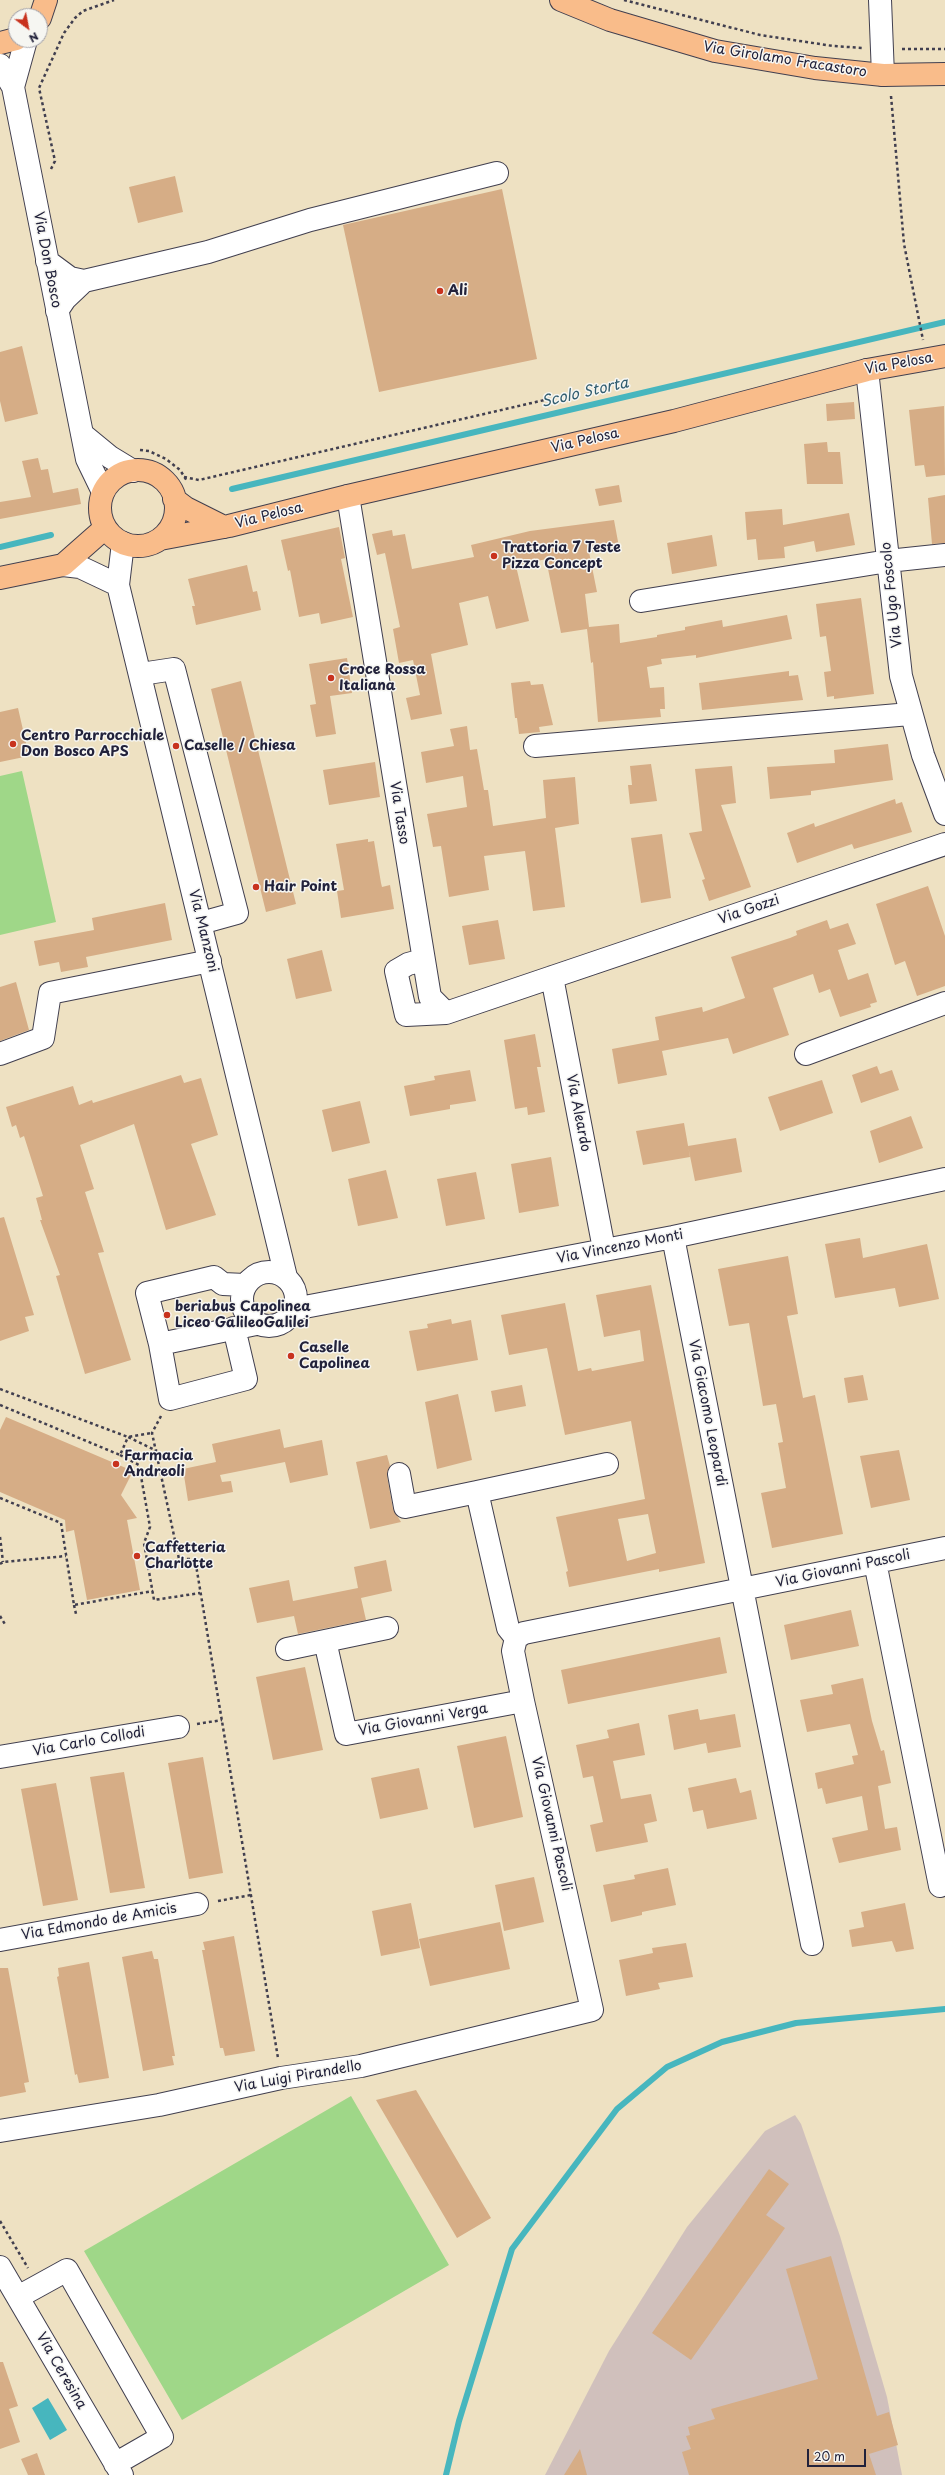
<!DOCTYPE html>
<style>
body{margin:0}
#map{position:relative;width:945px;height:2475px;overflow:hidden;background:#eee1c2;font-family:"Playpen Sans",sans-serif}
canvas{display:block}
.north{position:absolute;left:8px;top:8px;width:40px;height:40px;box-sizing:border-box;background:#f6f6f2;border:1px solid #a1a1a9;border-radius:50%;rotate:148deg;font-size:11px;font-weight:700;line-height:16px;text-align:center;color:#22223b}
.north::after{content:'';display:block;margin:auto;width:14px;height:18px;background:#c8321e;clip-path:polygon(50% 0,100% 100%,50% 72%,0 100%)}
.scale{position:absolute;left:807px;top:2449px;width:59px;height:18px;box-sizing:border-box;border:2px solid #22223b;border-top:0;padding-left:5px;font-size:12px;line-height:14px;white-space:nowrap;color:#22223b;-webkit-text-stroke:3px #f6f6f2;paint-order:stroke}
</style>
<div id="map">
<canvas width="945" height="2475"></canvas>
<div class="north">N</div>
<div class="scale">20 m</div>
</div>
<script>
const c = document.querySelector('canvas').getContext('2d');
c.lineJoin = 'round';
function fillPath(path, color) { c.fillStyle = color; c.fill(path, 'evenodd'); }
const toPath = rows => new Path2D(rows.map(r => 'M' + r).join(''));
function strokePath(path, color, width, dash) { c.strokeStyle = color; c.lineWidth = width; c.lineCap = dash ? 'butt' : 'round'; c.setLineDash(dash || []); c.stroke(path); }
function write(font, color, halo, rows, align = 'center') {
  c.font = font + ' "Playpen Sans",sans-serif'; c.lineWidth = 3; c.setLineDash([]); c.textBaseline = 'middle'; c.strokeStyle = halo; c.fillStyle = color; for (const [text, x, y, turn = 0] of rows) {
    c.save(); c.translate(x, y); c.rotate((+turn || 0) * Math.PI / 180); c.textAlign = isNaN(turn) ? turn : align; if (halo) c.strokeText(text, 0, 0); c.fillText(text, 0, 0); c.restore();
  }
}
fillPath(toPath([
 [795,2115,801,2124,840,2236,887,2397,902,2475,545,2475,609,2351,687,2227,765,2131]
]), '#d0c0bc');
fillPath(toPath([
 [22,771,56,922,0,935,0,776],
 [351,2096,449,2265,182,2420,84,2251]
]), '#9fd788');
fillPath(toPath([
 [48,2398,67,2430,50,2440,32,2408]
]), '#47b6be');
strokePath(toPath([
 [232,489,945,322],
 [0,547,51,535],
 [446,2475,459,2421,512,2249,617,2109,667,2067,722,2042,796,2023,945,2009]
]), '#47b6be', 6);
fillPath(toPath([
 [175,176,183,212,138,223,129,187],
 [502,189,537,359,379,392,343,225],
 [22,346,38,414,5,422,0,401,0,352],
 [854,402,855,419,827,421,826,404],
 [944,406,945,475,926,477,924,465,915,466,909,410],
 [827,442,828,452,840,452,843,484,807,484,804,444],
 [38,458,41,470,48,469,53,493,78,488,81,504,0,519,0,502,31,497,22,461],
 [619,485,622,502,599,506,595,489],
 [945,495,945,543,932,544,928,498],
 [782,509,783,525,849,513,855,545,816,552,814,541,784,547,785,558,758,560,756,539,747,540,745,512],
 [614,520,619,547,589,552,597,592,585,594,589,627,619,624,620,643,657,637,657,635,685,630,685,627,722,620,723,627,787,615,792,639,696,658,696,655,661,659,662,664,647,667,650,688,664,687,665,709,660,709,661,717,598,722,593,662,591,663,587,629,561,633,546,559,516,566,529,621,496,629,488,596,459,603,468,645,431,654,442,714,411,720,406,698,420,695,413,660,399,663,393,629,400,627,385,553,377,555,372,534,392,530,393,536,405,534,412,569,474,557,471,545,530,531],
 [339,527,345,558,341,559,353,617,321,624,319,613,299,617,290,570,288,571,281,540],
 [712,535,717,566,672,574,667,543],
 [247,565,253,592,257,591,261,610,196,625,192,606,195,606,188,579],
 [861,598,874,694,834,699,834,696,827,697,824,672,831,671,826,636,820,637,816,604],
 [347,658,352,693,330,696,336,734,316,737,310,705,316,704,309,664],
 [789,671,789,676,798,675,803,700,702,710,699,683],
 [241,681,296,904,266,912,211,689],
 [530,681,531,685,543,684,553,725,539,727,540,732,519,734,517,718,515,718,511,683],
 [18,708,29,756,0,762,0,712],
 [467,726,470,750,477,749,484,790,488,790,493,826,546,818,543,780,575,777,579,824,555,828,565,907,533,911,525,851,484,856,489,890,449,897,441,846,433,847,427,814,467,807,463,776,426,783,421,752,454,746,450,729],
 [888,744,893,780,811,791,811,795,770,799,767,767,835,763,834,750],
 [375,762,380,797,329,805,323,770],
 [651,764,657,801,630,804,628,785,632,785,630,766],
 [732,766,736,803,721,805,751,887,709,901,702,880,705,879,689,833,702,831,695,769],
 [895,799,896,804,902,802,912,832,854,849,852,844,797,863,787,833,814,823,815,827],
 [662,834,671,898,641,903,631,838],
 [368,839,368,842,374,841,381,883,382,887,390,885,394,909,341,918,337,891,344,890,336,844],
 [928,886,945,936,945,986,917,996,905,961,895,965,876,904],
 [165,903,172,940,86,957,88,967,61,972,59,962,39,966,34,941,94,930,92,918],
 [498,920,505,959,469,965,462,926],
 [827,920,830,929,848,923,856,944,838,950,848,980,868,973,877,1002,870,1004,871,1007,840,1017,830,989,819,993,813,974,773,988,789,1035,733,1054,728,1038,662,1051,667,1075,618,1084,612,1049,659,1040,655,1017,702,1007,703,1012,745,998,731,957,790,938,797,935,796,931],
 [322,950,332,991,296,999,287,959],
 [16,982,29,1030,0,1041,0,987],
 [535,1034,541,1067,537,1067,545,1112,528,1115,527,1107,515,1109,504,1040],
 [877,1066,880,1074,892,1070,899,1090,861,1103,852,1075],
 [470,1070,476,1101,450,1105,450,1109,410,1116,404,1086,435,1080,434,1076],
 [181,1075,184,1083,201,1078,218,1135,191,1144,216,1215,166,1230,134,1124,80,1145,94,1189,85,1192,104,1252,98,1253,131,1360,85,1374,56,1276,60,1275,40,1220,42,1220,36,1198,43,1196,24,1136,20,1138,16,1125,12,1127,6,1107,73,1086,79,1105,92,1100,93,1103],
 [822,1080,833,1113,780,1131,768,1097],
 [360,1101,370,1143,332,1152,322,1110],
 [911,1116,923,1148,879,1163,870,1131],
 [684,1123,690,1157,643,1165,636,1131],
 [736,1138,742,1172,695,1181,688,1146],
 [551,1157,559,1206,519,1213,511,1164],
 [386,1170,398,1218,358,1226,348,1179],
 [476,1172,485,1219,446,1226,437,1179],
 [4,1217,34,1315,25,1317,29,1331,0,1341,0,1218],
 [860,1238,863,1258,927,1244,939,1299,899,1307,895,1288,835,1298,825,1244],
 [788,1256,798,1314,787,1316,803,1398,815,1395,843,1534,772,1548,761,1493,786,1488,778,1443,783,1442,776,1404,763,1406,749,1323,729,1326,718,1269],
 [651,1285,705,1563,659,1572,659,1569,569,1587,566,1572,568,1571,556,1517,645,1499,631,1421,565,1435,547,1348,509,1355,501,1315,565,1303,578,1371,591,1368,592,1371,644,1361,640,1330,604,1337,596,1295],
 [648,1514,656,1553,627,1561,618,1519],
 [451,1319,452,1324,471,1320,478,1360,417,1371,409,1331,428,1328,427,1324],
 [863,1375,868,1400,848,1403,844,1378],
 [522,1385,526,1406,495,1412,491,1391],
 [458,1394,472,1460,437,1469,425,1402],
 [6,1417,133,1471,121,1495,137,1518,127,1520,140,1590,87,1600,74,1530,66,1532,65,1520,0,1492,0,1430],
 [280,1429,284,1448,322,1440,328,1475,290,1483,285,1462,220,1475,222,1482,231,1481,233,1492,188,1501,183,1469,216,1462,212,1444],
 [899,1450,910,1500,871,1508,860,1456],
 [387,1455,390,1466,387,1476,393,1509,401,1522,370,1529,356,1462],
 [386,1560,392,1591,361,1598,366,1620,298,1634,294,1616,257,1623,249,1588,289,1580,293,1601,358,1588,354,1567],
 [851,1610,859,1646,791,1660,784,1625],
 [720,1637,727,1673,568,1704,561,1670],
 [305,1667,323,1750,273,1760,256,1677],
 [863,1678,872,1721,881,1751,884,1750,891,1783,878,1786,885,1829,897,1827,901,1850,839,1863,832,1838,868,1830,862,1796,826,1804,822,1788,818,1789,815,1773,854,1764,852,1756,858,1755,850,1724,807,1732,800,1700,833,1694,831,1685],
 [698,1709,700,1720,735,1714,741,1747,708,1753,706,1743,674,1750,668,1715],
 [639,1723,645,1755,613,1761,621,1799,651,1794,657,1821,644,1824,648,1842,596,1852,590,1825,603,1822,593,1776,583,1778,576,1745,609,1738,607,1730],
 [506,1736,523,1817,474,1828,457,1746],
 [203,1757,223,1873,189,1879,168,1763],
 [419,1768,428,1809,380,1819,371,1778],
 [124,1772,145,1888,110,1893,90,1777],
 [736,1778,740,1793,751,1790,757,1819,707,1829,703,1810,693,1812,688,1788],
 [56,1783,78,1900,43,1906,21,1789],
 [668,1868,676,1905,642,1912,642,1915,611,1922,603,1885,635,1879,634,1875],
 [534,1877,544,1922,504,1931,495,1885],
 [411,1903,420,1948,381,1956,372,1911],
 [905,1903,914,1949,896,1952,892,1941,852,1947,849,1930,864,1927,861,1912],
 [500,1922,510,1969,430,1986,419,1939],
 [234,1936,255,2051,225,2056,223,2048,220,2048,202,1950,205,1950,203,1942],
 [686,1943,693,1977,658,1983,660,1989,626,1996,619,1960,653,1953,652,1948],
 [152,1951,154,1959,158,1959,175,2056,172,2056,174,2065,143,2071,122,1957],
 [89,1962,109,2078,79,2083,77,2074,75,2075,57,1977,59,1976,58,1968],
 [0,1968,8,1968,29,2082,24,2083,26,2092,0,2097],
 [416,2090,491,2218,457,2238,376,2100],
 [769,2169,789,2184,766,2215,785,2228,691,2360,652,2333],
 [831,2256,877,2416,889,2412,898,2445,869,2454,876,2475,689,2475,682,2452,691,2449,686,2436,690,2435,688,2427,715,2419,711,2409,818,2379,786,2269],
 [0,2362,3,2362,18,2406,9,2409,20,2442,0,2449],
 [580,2449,587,2475,564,2475],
 [37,2453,45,2475,28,2475,21,2459]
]), '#d6ad86');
const minor = toPath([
 [880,0,883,75],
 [0,65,13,87,87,459,103,492],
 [13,87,26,40],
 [47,261,70,278,84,281,65,299,57,311],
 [84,281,208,252,310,220,497,173],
 [867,370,901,676,923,755,945,814],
 [82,434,110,457,133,471],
 [348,496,430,997,446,1013,945,844],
 [123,543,118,585,286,1277],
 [63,565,80,567,118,585],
 [641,601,888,561,945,555],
 [141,674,174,669,237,913,201,923],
 [535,746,910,714],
 [423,960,408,964,396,971,406,1015,446,1013],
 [552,977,604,1249],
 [0,1054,43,1038,50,993,210,961],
 [806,1054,945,1003],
 [673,1237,812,1944],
 '242 1299a27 27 0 1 1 54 0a27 27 0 1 1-54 0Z',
 [245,1285,223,1284,214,1277,147,1293,160,1344,256,1324],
 [294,1309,673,1237,945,1179],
 [160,1344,170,1399,246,1379,234,1328],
 [477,1492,607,1464],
 [875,1562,940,1886],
 [387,1628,325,1641,346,1734,523,1701],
 [516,1638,524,1633,945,1548],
 [287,1649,325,1641],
 [0,1757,178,1727],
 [0,1940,197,1904],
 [0,2131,159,2105,281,2078,361,2066,592,2010,523,1701,513,1651,516,1638,508,1628,477,1492,405,1507,399,1474],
 [0,2267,122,2475],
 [18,2297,67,2270,162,2437,115,2464]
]);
const major = toPath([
 [561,0,610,20,715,51,815,68,883,75,945,74],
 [40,18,46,0],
 [0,43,16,39],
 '100 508a38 38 0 1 1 76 0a38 38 0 1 1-76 0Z',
 [174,499,186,508,224,527],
 [160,539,229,526,348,496,674,421,867,370,945,356],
 [0,578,63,565,105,528]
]);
strokePath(minor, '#413f4f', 24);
strokePath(major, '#413f4f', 24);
strokePath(toPath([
 [624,0,760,35,833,46,863,48],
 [902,49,945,49],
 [891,96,904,244,923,340],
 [51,169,55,161,39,88,64,33,75,18,83,11,114,0],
 [140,450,149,451,166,459,180,470,187,481],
 [184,477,199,480,579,392],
 [0,1389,128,1437,152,1433],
 [0,1405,120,1455,128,1437,157,1451],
 [161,1416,152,1433,179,1559,195,1559,278,2058],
 [120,1455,139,1465,150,1527,144,1543,154,1600,200,1593],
 [0,1498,61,1523,74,1605,153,1591],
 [0,1537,3,1562],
 [0,1564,3,1562,66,1556],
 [74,1605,76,1614],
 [0,1616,6,1626],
 [197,1724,222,1720],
 [218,1901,251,1895],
 [0,2221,28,2268]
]), '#413f4f', 2.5, [3, 3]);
strokePath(minor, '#fff', 22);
strokePath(major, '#f9bc8a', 22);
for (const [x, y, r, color] of [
 [440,291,4,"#c8321e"],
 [494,556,4,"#c8321e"],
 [331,678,4,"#c8321e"],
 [13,744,4,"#c8321e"],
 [176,746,4,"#c8321e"],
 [256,887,4,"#c8321e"],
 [167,1315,4,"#c8321e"],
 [291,1356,4,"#c8321e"],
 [116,1464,4,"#c8321e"],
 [137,1556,4,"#c8321e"]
]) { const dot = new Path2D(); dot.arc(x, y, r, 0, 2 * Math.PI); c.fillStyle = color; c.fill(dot); strokePath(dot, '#f6f6f2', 1.5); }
write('14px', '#22223b', '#f6f6f2', [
 ["Via Girolamo Fracastoro",785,60,9],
 ["Via Don Bosco",47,260,79],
 ["Via Pelosa",899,364,-10],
 ["Via Pelosa",585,441,-13],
 ["Via Pelosa",269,516,-14],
 ["Via Ugo Foscolo",892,595,-96],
 ["Via Tasso",399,813,81],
 ["Via Gozzi",749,910,-19],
 ["Via Manzoni",203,931,76],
 ["Via Aleardo",578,1113,79],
 ["Via Vincenzo Monti",620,1247,-11],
 ["Via Giacomo Leopardi",707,1413,79],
 ["Via Giovanni Pascoli",843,1569,-12],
 ["Via Giovanni Verga",423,1720,-10],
 ["Via Carlo Collodi",89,1742,-10],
 ["Via Giovanni Pascoli",551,1824,77],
 ["Via Edmondo de Amicis",99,1922,-10],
 ["Via Luigi Pirandello",298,2077,-10],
 ["Via Ceresina",61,2371,60]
]);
write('bold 14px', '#22223b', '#f6f6f2', [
 ["Ali",448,291],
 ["Trattoria 7 Teste",502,548],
 ["Pizza Concept",502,564],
 ["Croce Rossa",339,670],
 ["Italiana",339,686],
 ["Centro Parrocchiale",21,736],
 ["Don Bosco APS",21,752],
 ["Caselle / Chiesa",184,746],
 ["Hair Point",264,887],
 ["beriabus Capolinea",175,1307],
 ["Liceo GalileoGalilei",175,1323],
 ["Caselle",299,1348],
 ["Capolinea",299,1364],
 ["Farmacia",124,1456],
 ["Andreoli",124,1472],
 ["Caffetteria",145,1548],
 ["Charlotte",145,1564]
], 'left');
write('italic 15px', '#315d6f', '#f6f6f2', [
 ["Scolo Storta",585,393,-13]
]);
</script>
